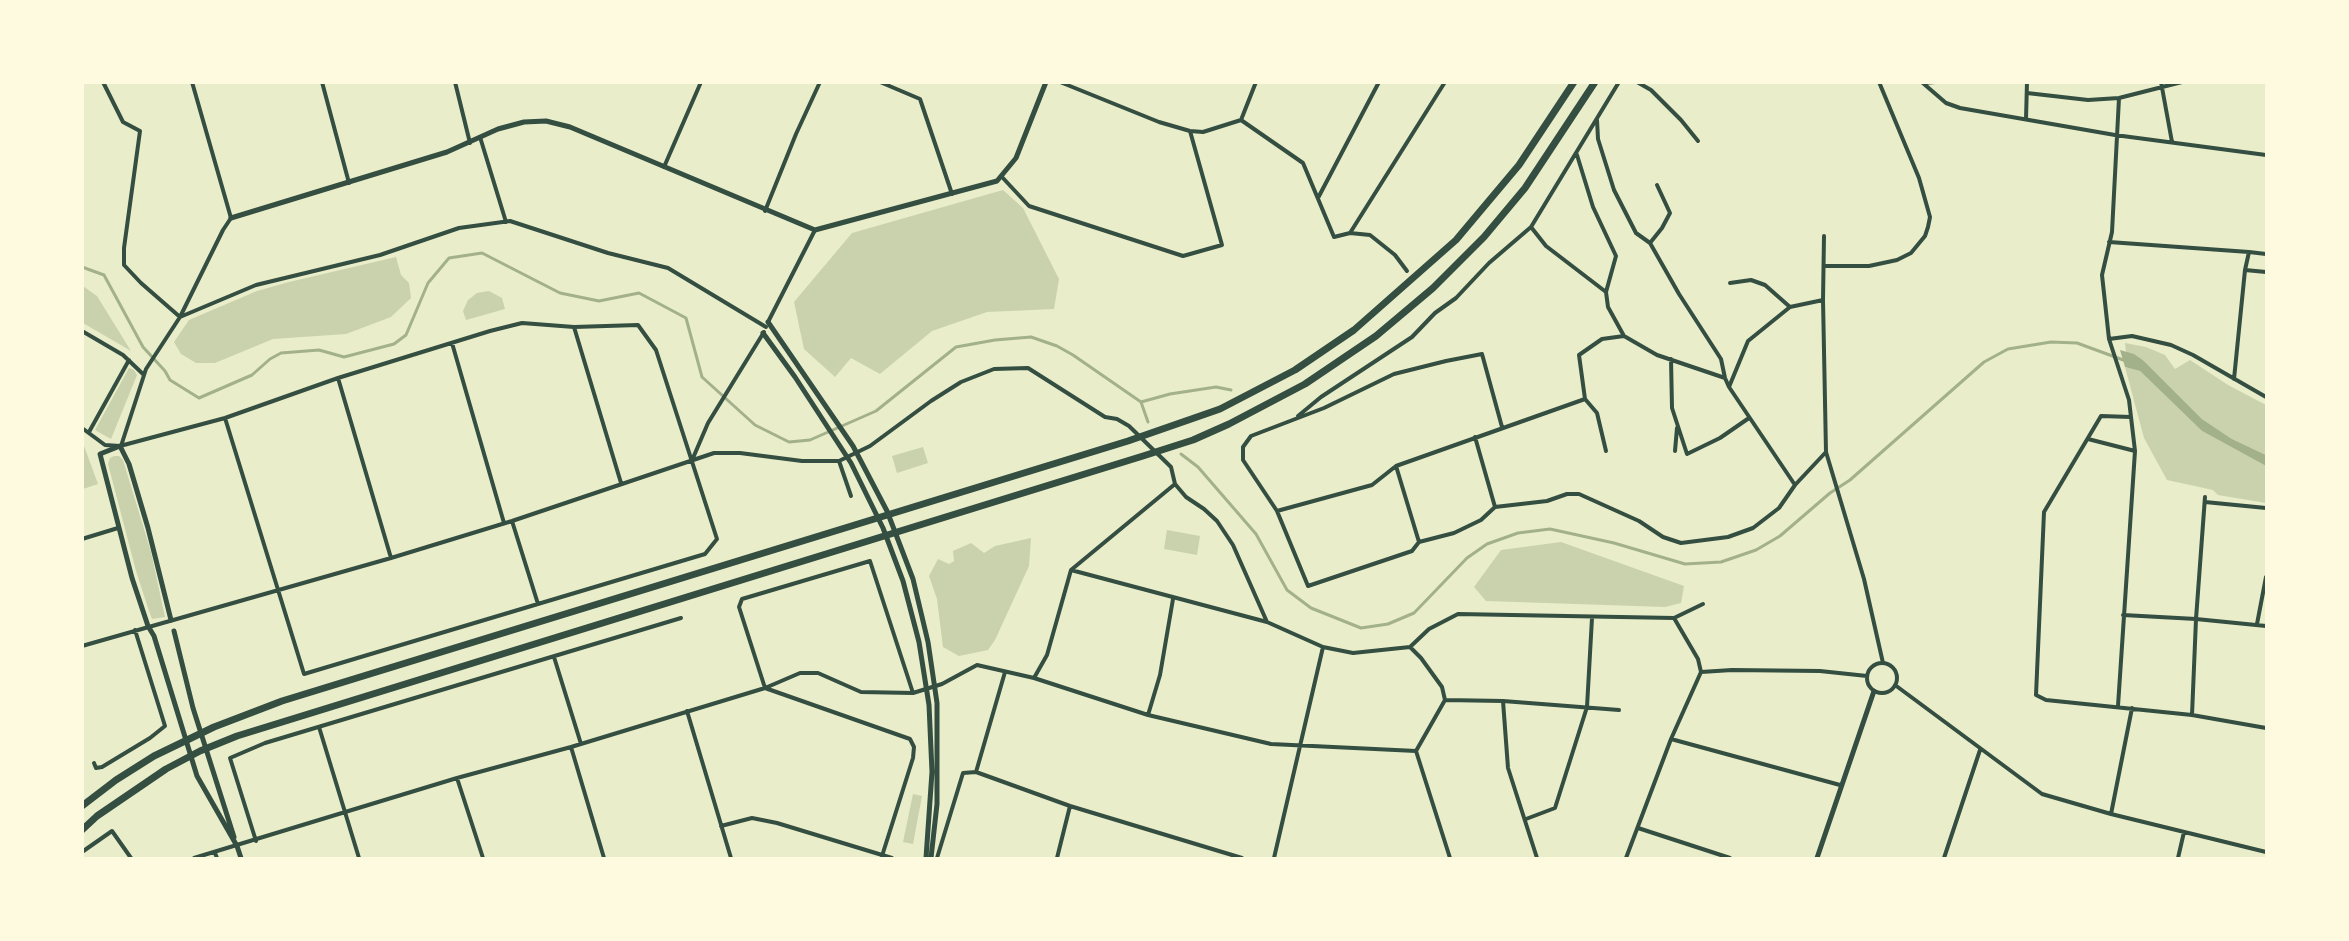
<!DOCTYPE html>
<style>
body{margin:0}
#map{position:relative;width:2349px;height:941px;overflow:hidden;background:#e9edc9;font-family:"Playfair Display",serif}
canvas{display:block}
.frame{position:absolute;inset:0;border:84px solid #fefae0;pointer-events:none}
</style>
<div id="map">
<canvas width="2349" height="941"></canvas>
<div class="frame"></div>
</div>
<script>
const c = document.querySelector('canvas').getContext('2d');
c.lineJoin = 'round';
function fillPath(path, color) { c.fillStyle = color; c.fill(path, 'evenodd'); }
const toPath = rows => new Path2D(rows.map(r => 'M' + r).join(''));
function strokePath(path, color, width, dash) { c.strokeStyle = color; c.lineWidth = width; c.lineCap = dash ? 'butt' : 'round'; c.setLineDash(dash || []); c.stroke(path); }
fillPath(toPath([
 [1003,190,1023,208,1059,279,1054,309,987,312,932,331,880,374,851,358,835,377,804,349,794,302,852,233],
 [396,257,401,275,409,283,411,298,391,317,346,334,273,339,215,363,196,363,181,354,174,342,189,320,257,291,289,282],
 [83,286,97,296,131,351,83,323],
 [489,291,502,298,505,309,466,320,463,311,468,300,477,293],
 [2125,343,2146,347,2165,355,2175,369,2190,360,2228,385,2266,405,2266,455,2232,439,2202,419,2144,361,2126,352],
 [2125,367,2140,371,2202,431,2266,466,2266,503,2218,495,2213,490,2167,480,2144,438],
 [129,368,134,370,137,375,111,439,95,430],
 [83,443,98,484,83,489,82,489],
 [923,447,928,463,897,473,892,456],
 [114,456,119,456,123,460,151,552,165,617,152,619,149,611,136,571,108,464,110,458],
 [1167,530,1200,536,1197,555,1164,549],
 [1031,538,1029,566,995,640,988,650,959,656,943,647,937,599,929,576,938,559,949,564,954,561,953,551,971,543,984,553,995,546],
 [1561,542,1684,586,1681,603,1665,607,1486,601,1474,587,1501,550],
 [913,794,922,796,913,844,903,842]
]), '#cad2ad');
fillPath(toPath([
 [2120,350,2134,354,2144,361,2202,419,2232,439,2266,455,2266,466,2202,431,2140,371,2125,367]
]), '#a3b18a');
strokePath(toPath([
 [82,267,104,275,143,347,165,371,170,380,199,398,252,375,270,359,281,353,319,350,344,357,394,344,406,335,428,283,449,258,482,253,560,293,599,301,639,293,686,318,702,377,755,425,789,442,810,440,876,411,956,347,995,340,1031,337,1057,346,1073,355,1141,402,1148,422],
 [1141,402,1170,394,1216,387,1231,390],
 [1181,454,1198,467,1256,534,1287,590,1311,608,1361,628,1388,624,1414,613,1467,558,1487,544,1518,533,1550,529,1614,543,1685,564,1721,562,1756,550,1780,536,1830,493,1850,480,1984,362,2008,349,2051,342,2077,343,2126,361]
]), '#a3b18a', 3);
strokePath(toPath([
 [103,82,123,122,140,131,124,248,124,265,141,283,180,317],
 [322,82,349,183],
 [455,82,470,143],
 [880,82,920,99,952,194],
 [1060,82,1159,122,1190,131,1203,132,1241,120],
 [1637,82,1651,90,1681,120,1698,141],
 [2161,82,2172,142],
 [1923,83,1935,82],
 [1924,84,1946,103,1960,108,2115,135,2266,155],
 [2027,93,2088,100,2119,98,2182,82],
 [2119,98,2112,232,2102,275,2109,339,2129,400,2131,417],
 [2026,119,2027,82],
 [1241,120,1303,163,1334,237,1350,233,1370,235,1395,255,1407,271],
 [1241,120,1256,82],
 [1597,120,1598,139,1614,190,1636,233,1650,243,1679,294,1721,359,1725,378,1729,387,1795,485],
 [480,137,506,222],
 [1577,155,1593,207,1616,256,1606,292],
 [664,167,701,82],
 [1002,177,1029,206,1183,256,1222,245,1190,131],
 [1318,198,1379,82],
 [765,211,796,134,820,82],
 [1531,227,1546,246,1606,292,1608,307,1624,336,1657,355,1725,378],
 [1350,233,1445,82],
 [1824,236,1823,300,1826,452,1864,579,1883,663],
 [2109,242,2249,252],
 [1650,243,1662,228,1670,213,1657,185],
 [1824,266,1869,266,1897,260,1911,253,1925,236,1928,227,1930,217,1919,178,1879,82],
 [2245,270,2266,272],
 [1730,283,1751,280,1765,285,1790,307],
 [180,317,256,285,380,255,459,228,510,221,608,253,668,268,766,327],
 [768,322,815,230],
 [574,327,621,483],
 [82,331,123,355,144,375],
 [2109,339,2132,336,2171,345,2193,355,2266,397],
 [452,343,504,523],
 [1671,359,1672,408,1687,454,1720,438,1749,418],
 [338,378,391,558],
 [2234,379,2245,270,2249,252,2266,254],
 [1729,387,1748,341,1790,307,1823,300],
 [1298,416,1321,397,1412,337,1435,313,1456,298,1489,263,1531,227,1619,82],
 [82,428,105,445,120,446,225,418,338,378,490,331,522,323,574,327,638,325,656,350,717,539,705,554,304,674,225,418],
 [89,432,129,360],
 [1475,437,1495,507],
 [2088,439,2135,451],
 [121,446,146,369,180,317,223,230,231,218,192,82],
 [1606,451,1597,413,1585,399,1579,355,1602,339,1624,336],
 [1675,451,1677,428],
 [693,458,708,423,764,332],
 [839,461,851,496],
 [1396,466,1419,542,1412,551,1308,586,1277,511,1243,460,1243,447,1251,436,1324,408,1394,374,1446,361,1482,354,1502,427],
 [2205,502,2266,508],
 [1277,511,1372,485,1396,466,1585,399],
 [512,521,538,604],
 [82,539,118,528],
 [1419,542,1454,533,1481,520,1495,507,1547,501,1567,494,1579,494,1639,521,1663,537,1681,543,1728,537,1753,528,1779,508,1795,485,1826,452],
 [1071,570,1267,622,1323,647,1353,653,1410,647,1421,658,1442,687,1445,700],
 [2123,615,2196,619,2266,626],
 [1674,618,1703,604],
 [2257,624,2266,577],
 [82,646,391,558,512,521,714,453,740,453,802,461,839,461,870,446,931,401,961,382,994,369,1028,368,1105,417,1117,419,1129,426,1171,467,1175,484,1186,497,1204,509,1217,521,1233,545,1267,622],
 [1410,647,1429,629,1458,614,1674,618,1698,659,1701,672],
 [554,657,581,744],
 '1867 678a15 15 0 1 1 30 0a15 15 0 1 1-30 0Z',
 [1701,672,1732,670,1820,671,1867,676],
 [1034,678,1047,655,1071,570,1175,484],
 [1895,685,2042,794,2111,814,2266,852],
 [913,693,870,561,742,599,739,607,765,688,800,673,818,673,861,692,913,693,942,684,977,665,1034,678,1148,715,1271,744,1416,751],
 [1445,700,1503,701,1619,710],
 [1445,700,1416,751,1450,858],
 [1503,701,1508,768,1537,858],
 [2118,706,2135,451,2131,417,2101,416,2044,512,2036,695,2046,700,2192,715,2266,728],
 [687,711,731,858],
 [1148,715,1160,675,1173,599],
 [2192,715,2196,619,2205,497],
 [319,727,359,858],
 [1671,739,1840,785],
 [571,747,604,858],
 [94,763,96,768,102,767,150,738,165,726,135,630],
 [976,772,1005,672],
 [457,778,483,858],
 [2111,814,2132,708],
 [1526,819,1555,808,1587,707,1592,618],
 [721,826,752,818,777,823,892,858],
 [1638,828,1730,858],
 [256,841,230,758,265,743,681,618],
 [82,852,112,831,131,858],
 [215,853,217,858],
 [194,858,457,778,571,747,765,688,910,739,914,747,913,758,882,856],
 [937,858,963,773,976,772,1070,806,1242,858],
 [1057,858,1070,806],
 [1274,858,1323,647],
 [1626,858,1671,739,1701,672],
 [1944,858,1980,750],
 [2178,858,2184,832]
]), '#344e41', 4);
strokePath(toPath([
 [231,218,447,152,498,129,524,122,546,121,570,127,815,230,997,181,1016,158,1046,82],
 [768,322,853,446,887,511,913,579,928,642,937,703,937,804,931,858],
 [763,333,795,377,851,463,883,528,903,581,919,642,929,705,932,772,926,858],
 [171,620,148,528,129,464,120,446,100,454,132,578,148,626,154,636,197,776,237,846],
 [174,631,193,708,234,837],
 [237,846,241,858],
 [1817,858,1874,691]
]), '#344e41', 5);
strokePath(toPath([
 [82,806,116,780,154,756,214,727,282,701,1128,441,1220,409,1295,370,1354,330,1456,240,1519,165,1574,82],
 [82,830,97,816,166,769,200,751,237,736,1143,456,1193,440,1229,424,1305,384,1376,336,1433,288,1484,237,1525,188,1595,82]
]), '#344e41', 7);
</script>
